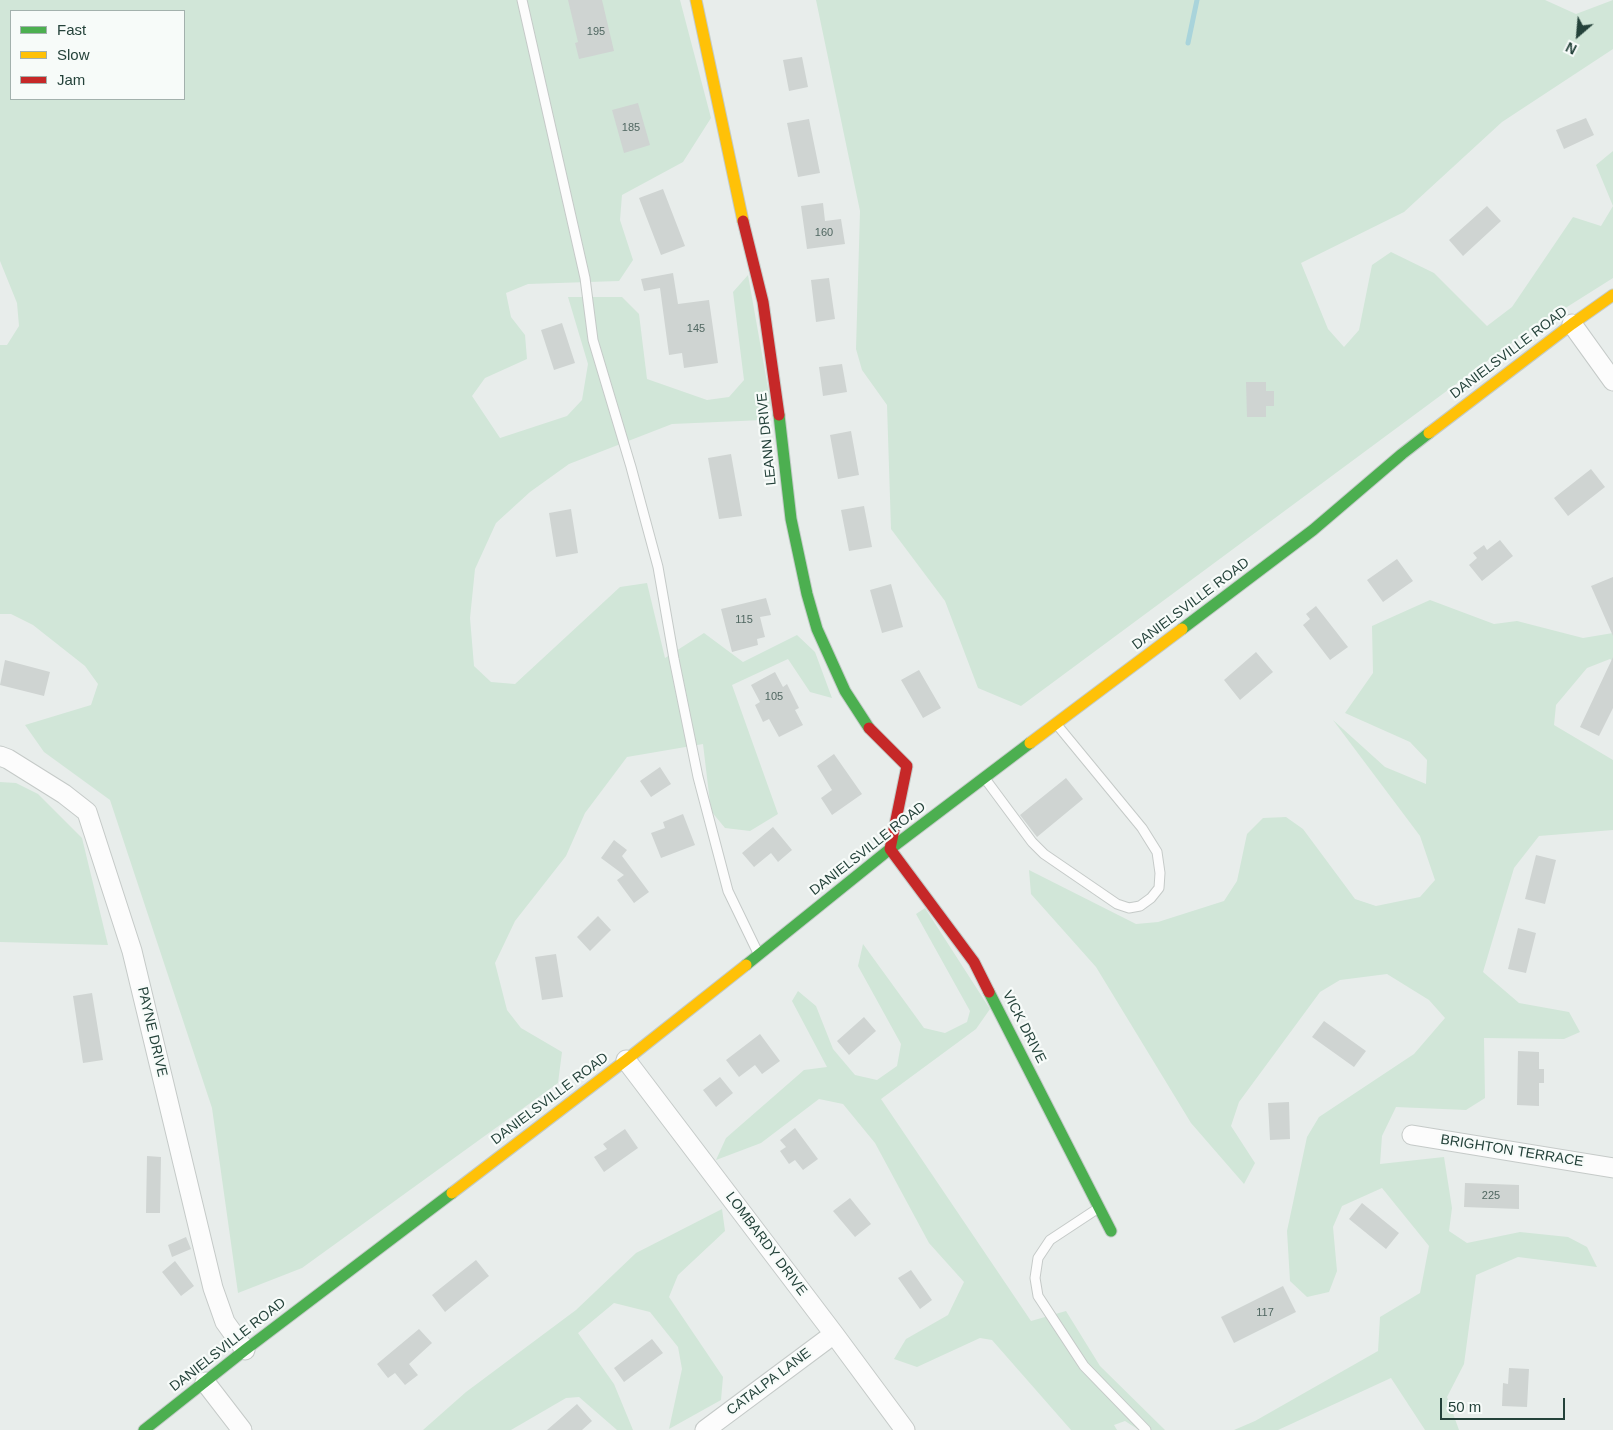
<!DOCTYPE html>
<style>
body{margin:0}
#map{position:relative;width:1613px;height:1430px;overflow:hidden;background:#e8edeb;font-family:Helvetica,sans-serif}
canvas{display:block}
.legend{position:absolute;left:10px;top:10px;width:175px;height:90px;box-sizing:border-box;background:#f7fbf9;border:1px solid #a3b1ad;margin:0;padding:6px 9px;list-style:none;font-size:15px;color:#24423a}
.legend li{display:flex;align-items:center;gap:10px;height:25px}
.legend b{width:25px;border:1px solid #a3b1ad}
.north{position:absolute;left:1553px;top:10px;width:50px;height:50px;-webkit-text-stroke:4px #f7fbf9;paint-order:stroke;rotate:207deg;font-size:14px;font-weight:700;line-height:20px;text-align:center;color:#24423a}
.north::after{content:'';display:block;margin:auto;width:18px;height:22px;background:#24423a;clip-path:polygon(50% 0,100% 100%,50% 72%,0 100%)}
.scale{position:absolute;left:1440px;top:1398px;width:125px;height:22px;box-sizing:border-box;border:2px solid #24423a;border-top:0;padding-left:6px;font-size:15px;line-height:18px;white-space:nowrap;color:#24423a;-webkit-text-stroke:4px #f7fbf9;paint-order:stroke}
</style>
<div id="map">
<canvas width="1613" height="1430"></canvas>
<ul class="legend">
<li><b style="height:6px;background:#4caf50"></b>Fast</li>
<li><b style="height:6px;background:#ffc107"></b>Slow</li>
<li><b style="height:6px;background:#c62828"></b>Jam</li>
</ul>
<div class="north">N</div>
<div class="scale">50 m</div>
</div>
<script>
const c = document.querySelector('canvas').getContext('2d');
c.lineJoin = 'round';
function fillPath(path, color) { c.fillStyle = color; c.fill(path, 'evenodd'); }
const toPath = rows => new Path2D(rows.map(r => 'M' + r).join(''));
function strokePath(path, color, width, dash) { c.strokeStyle = color; c.lineWidth = width; c.lineCap = dash ? 'butt' : 'round'; c.setLineDash(dash || []); c.stroke(path); }
function write(font, color, halo, rows, align = 'center') {
  c.font = font + ' Helvetica,sans-serif'; c.lineWidth = 4.5; c.setLineDash([]); c.textBaseline = 'middle'; c.strokeStyle = halo; c.fillStyle = color; for (const [text, x, y, turn = 0] of rows) {
    c.save(); c.translate(x, y); c.rotate((+turn || 0) * Math.PI / 180); c.textAlign = isNaN(turn) ? turn : align; if (halo) c.strokeText(text, 0, 0); c.fillText(text, 0, 0); c.restore();
  }
}
fillPath(toPath([
 [0,0,680,0,711,118,683,162,622,195,620,220,633,260,619,281,528,284,506,293,511,317,525,335,527,359,485,378,472,396,500,438,567,416,582,400,588,364,568,297,622,297,639,314,647,379,707,400,729,397,744,380,733,292,748,275,771,405,763,420,672,424,569,464,530,492,496,523,475,569,470,618,474,666,491,682,515,684,620,587,647,583,665,658,704,633,743,662,797,635,815,652,832,698,810,692,788,659,732,685,778,814,750,831,725,828,711,811,703,744,627,757,585,813,566,856,515,921,495,963,507,1010,521,1028,562,1052,558,1083,302,1268,238,1293,212,1108,110,800,44,752,25,725,91,705,98,684,85,666,33,625,11,614,0,614,0,345,7,345,19,326,17,303,0,261],
 [11,11,184,11,184,99,11,99],
 [816,0,1545,0,1576,14,1613,0,1613,49,1502,122,1404,212,1301,263,1328,329,1344,347,1359,330,1372,265,1391,252,1434,273,1487,326,1512,307,1573,217,1601,226,1613,206,1596,165,1613,151,1613,278,1521,336,1021,706,978,688,945,601,891,529,887,405,862,370,856,349,860,211],
 [1430,600,1494,624,1517,621,1583,638,1613,633,1613,661,1610,659,1587,668,1556,705,1554,725,1613,760,1613,830,1539,836,1514,868,1483,972,1519,1003,1569,1012,1580,1032,1564,1039,1484,1038,1485,1098,1466,1110,1396,1107,1382,1136,1380,1164,1444,1157,1452,1208,1449,1231,1467,1243,1520,1232,1568,1237,1587,1247,1597,1267,1518,1257,1476,1275,1464,1364,1447,1397,1459,1430,1425,1430,1391,1378,1278,1430,1234,1430,1255,1421,1378,1351,1380,1317,1420,1293,1429,1246,1382,1188,1342,1206,1333,1227,1337,1271,1329,1292,1307,1297,1290,1281,1287,1231,1307,1137,1319,1117,1414,1054,1445,1018,1429,1000,1387,974,1340,980,1320,992,1239,1102,1231,1126,1255,1163,1244,1184,1191,1123,1096,967,1031,894,1029,870,1136,924,1158,922,1224,901,1237,881,1247,834,1263,818,1286,817,1303,829,1355,899,1376,906,1420,897,1435,880,1420,836,1333,720,1385,767,1426,784,1427,760,1410,742,1345,713,1373,673,1372,626],
 [0,782,16,783,38,794,82,838,108,945,0,942],
 [925,908,990,1009,976,1029,881,1099,1031,1321,1066,1311,1100,1366,1165,1430,1139,1430,1125,1421,1114,1425,1117,1430,1071,1430,992,1340,980,1338,917,1367,894,1359,906,1339,948,1315,964,1282,929,1243,875,1143,843,1104,819,1099,761,1143,716,1160,726,1138,804,1070,827,1067,792,1001,798,991,816,1006,833,1049,855,1075,877,1080,897,1066,901,1044,858,966,863,944,924,1028,945,1033,967,1022,970,1011,916,914],
 [722,1209,725,1231,678,1275,669,1297,723,1377,721,1400,669,1429,682,1369,678,1347,650,1312,614,1303,578,1333,614,1384,633,1430,617,1430,579,1397,566,1398,511,1430,423,1430,466,1392,576,1310,636,1253]
]), '#d1e6d8');
strokePath(toPath([
 [1188,43,1197,0]
]), '#a9d4db', 5);
fillPath(toPath([
 [568,0,602,0,614,51,579,59,575,43,578,42],
 [802,57,808,87,789,91,783,60],
 [638,103,650,145,624,153,612,110],
 [1586,118,1594,135,1564,149,1556,130],
 [809,119,820,173,798,177,787,123],
 [663,189,685,246,661,255,639,198],
 [823,203,825,221,841,219,845,244,807,249,801,206],
 [1487,206,1501,221,1463,256,1449,240],
 [673,273,678,304,709,300,718,363,684,368,682,353,669,355,660,288,644,291,641,279],
 [829,278,835,319,816,322,811,280],
 [562,323,575,363,554,370,541,330],
 [842,364,847,392,823,396,819,367],
 [1246,382,1266,382,1266,391,1274,391,1274,406,1266,406,1266,417,1247,417],
 [851,431,859,475,838,479,830,435],
 [731,454,742,516,719,519,708,458],
 [1591,469,1605,487,1568,516,1554,498],
 [864,506,872,547,849,551,841,510],
 [571,509,578,553,556,557,549,513],
 [1500,540,1513,556,1482,581,1469,565,1477,558,1473,553,1484,545,1487,550],
 [1397,559,1413,581,1383,602,1367,580],
 [1613,577,1613,636,1591,586],
 [891,584,903,627,882,633,870,590],
 [766,598,771,615,760,617,765,637,757,639,758,645,732,652,721,609],
 [1316,606,1348,647,1330,660,1303,625,1310,619,1306,614],
 [1256,652,1273,672,1240,700,1224,680],
 [1613,657,1613,708,1599,736,1580,727],
 [5,660,50,672,44,696,0,685],
 [919,670,941,708,923,718,901,680],
 [775,672,783,687,787,684,799,708,795,710,803,725,779,737,769,719,763,722,755,705,760,702,751,685],
 [834,754,862,794,832,815,821,798,832,790,817,766],
 [660,767,671,784,651,797,640,781],
 [1066,778,1083,799,1037,837,1020,815],
 [683,814,695,845,661,858,651,833,665,828,663,822],
 [773,827,792,850,778,862,771,853,754,867,742,853],
 [614,840,627,850,622,856,649,892,634,903,617,880,624,875,601,858],
 [1536,855,1556,860,1545,904,1525,899],
 [598,916,611,930,590,951,577,937],
 [1518,928,1536,933,1526,973,1508,969],
 [556,954,563,997,542,1000,535,957],
 [92,993,103,1060,83,1063,73,996],
 [864,1017,876,1031,849,1055,837,1041],
 [1324,1021,1366,1051,1354,1067,1312,1037],
 [760,1034,780,1061,762,1074,755,1065,739,1077,726,1060],
 [1518,1051,1539,1052,1539,1069,1544,1069,1544,1083,1539,1083,1539,1106,1517,1105],
 [720,1077,733,1093,716,1107,703,1090],
 [1289,1102,1290,1139,1270,1140,1268,1103],
 [795,1128,818,1159,803,1170,795,1160,789,1164,780,1151,786,1147,780,1140],
 [625,1129,638,1148,604,1172,594,1157,607,1149,603,1144],
 [147,1156,161,1157,160,1213,146,1213],
 [1465,1183,1519,1185,1519,1209,1464,1207],
 [850,1198,871,1224,855,1237,833,1211],
 [1362,1203,1399,1233,1386,1249,1349,1219],
 [186,1237,191,1249,172,1257,168,1245],
 [476,1260,489,1276,445,1312,432,1295],
 [175,1261,194,1286,181,1296,162,1272],
 [911,1270,932,1300,920,1309,898,1278],
 [1283,1286,1296,1312,1234,1343,1221,1317],
 [419,1329,432,1343,409,1364,418,1375,405,1385,395,1373,388,1378,377,1364],
 [652,1339,663,1353,624,1382,614,1368],
 [1509,1368,1529,1369,1527,1407,1502,1406,1503,1383,1508,1384],
 [577,1404,592,1421,582,1430,547,1430]
]), '#cfd4d2');
const lane = toPath([
 [522,0,585,278,593,340,631,467,658,567,674,659,698,777,728,891,758,953],
 [986,780,1032,842,1044,854,1117,904,1129,908,1140,906,1151,898,1159,888,1160,873,1157,852,1142,828,1058,726],
 [1097,1209,1050,1240,1038,1258,1035,1278,1038,1296,1084,1366,1146,1430]
]);
const street = toPath([
 [1572,324,1613,381],
 [0,756,8,759,64,794,87,812,132,951,213,1288,225,1322,245,1350],
 [626,1060,834,1334,905,1430],
 [1412,1135,1613,1168],
 [205,1382,242,1430],
 [705,1430,834,1334]
]);
const fast = toPath([
 [779,415,791,519,807,594,817,629,845,691,869,728],
 [1182,629,1313,530,1402,454,1429,433],
 [746,965,890,849,1030,743],
 [989,992,1111,1231],
 [144,1430,245,1350,452,1193]
]);
const slow = toPath([
 [696,0,743,221],
 [1429,433,1572,324,1613,295],
 [1030,743,1182,629],
 [452,1193,626,1060,746,965]
]);
const jam = toPath([
 [743,221,763,302,779,415],
 [869,728,907,766,890,849,974,962,989,992]
]);
strokePath(lane, '#c5cac8', 11);
strokePath(street, '#c5cac8', 21);
strokePath(fast, '#c3cbc8', 13);
strokePath(slow, '#c3cbc8', 13);
strokePath(jam, '#c3cbc8', 13);
strokePath(lane, '#fcfcfc', 9);
strokePath(street, '#fcfcfc', 19);
strokePath(fast, '#4caf50', 11);
strokePath(slow, '#ffc107', 11);
strokePath(jam, '#c62828', 11);
write('11px', '#506761', null, [
 ["195",596,32],
 ["185",631,128],
 ["160",824,233],
 ["145",696,329],
 ["115",744,620],
 ["105",774,697],
 ["225",1491,1196],
 ["117",1265,1313]
]);
write('14px', '#24423a', '#f7fbf9', [
 ["DANIELSVILLE ROAD",1509,353,-37],
 ["LEANN DRIVE",767,439,-96],
 ["DANIELSVILLE ROAD",1191,604,-37],
 ["DANIELSVILLE ROAD",868,849,-38],
 ["VICK DRIVE",1024,1027,63],
 ["PAYNE DRIVE",152,1032,77],
 ["DANIELSVILLE ROAD",550,1099,-37],
 ["BRIGHTON TERRACE",1512,1151,9],
 ["LOMBARDY DRIVE",766,1244,53],
 ["DANIELSVILLE ROAD",228,1345,-38],
 ["CATALPA LANE",769,1382,-37]
]);
</script>
